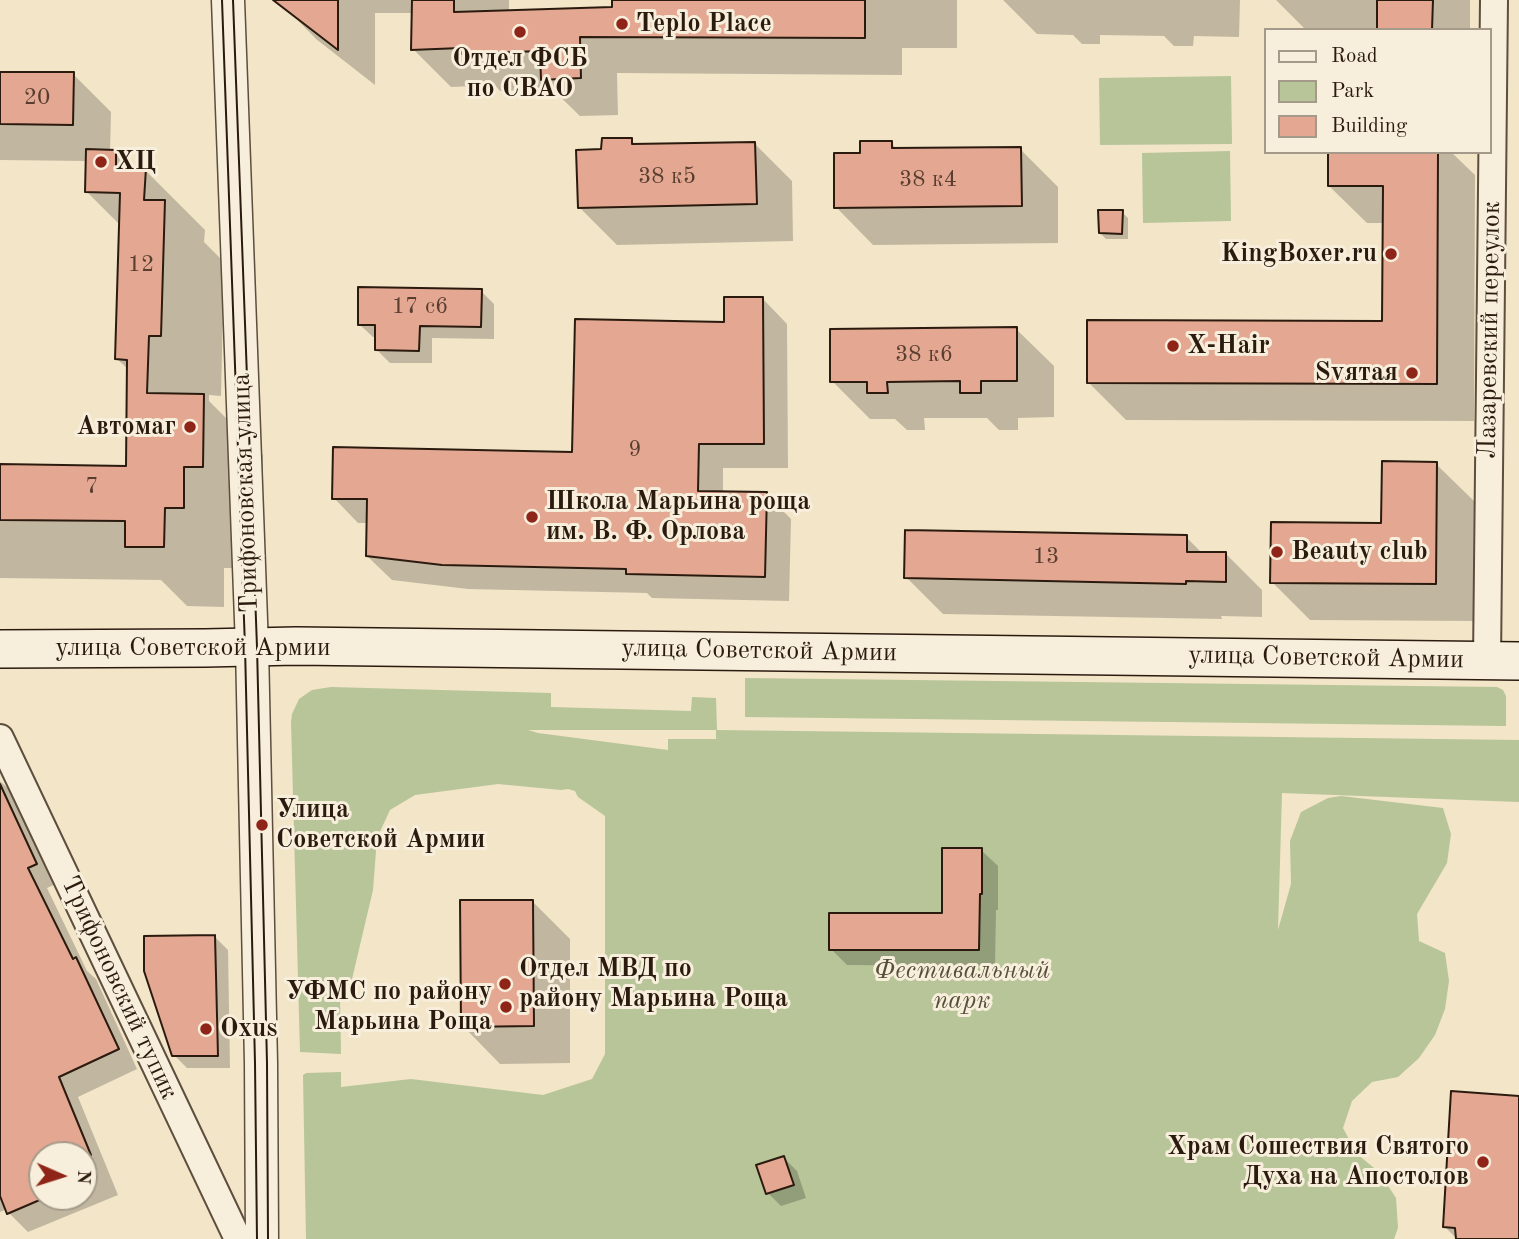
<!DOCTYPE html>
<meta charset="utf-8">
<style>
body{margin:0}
#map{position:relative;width:1519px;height:1239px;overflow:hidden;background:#f2e5c8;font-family:"Old Standard TT",serif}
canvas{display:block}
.legend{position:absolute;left:1264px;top:28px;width:228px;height:126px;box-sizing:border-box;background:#f7eedb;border:2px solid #a59a89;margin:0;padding:9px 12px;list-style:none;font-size:21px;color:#2b1b0f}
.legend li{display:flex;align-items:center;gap:14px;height:35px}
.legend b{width:35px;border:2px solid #a59a89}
.north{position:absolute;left:28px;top:1141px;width:70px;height:70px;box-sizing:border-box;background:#f7eedb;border:2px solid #a59a89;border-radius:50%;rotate:93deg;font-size:19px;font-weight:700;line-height:28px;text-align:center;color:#2b1b0f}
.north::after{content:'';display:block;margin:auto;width:24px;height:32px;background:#8f2418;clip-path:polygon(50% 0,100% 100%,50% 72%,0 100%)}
</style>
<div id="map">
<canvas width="1519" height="1239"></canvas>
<ul class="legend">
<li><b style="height:9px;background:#f7eedb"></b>Road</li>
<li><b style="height:19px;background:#b7c599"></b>Park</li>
<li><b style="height:19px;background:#e3a792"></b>Building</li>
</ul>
<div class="north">N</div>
</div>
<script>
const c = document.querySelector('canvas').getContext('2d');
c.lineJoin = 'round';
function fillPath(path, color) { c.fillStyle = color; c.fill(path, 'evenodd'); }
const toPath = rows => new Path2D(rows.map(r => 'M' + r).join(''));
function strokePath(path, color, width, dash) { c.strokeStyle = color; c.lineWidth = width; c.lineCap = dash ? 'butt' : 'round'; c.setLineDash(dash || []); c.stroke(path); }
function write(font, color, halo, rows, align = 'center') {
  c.font = font + ' "Old Standard TT",serif'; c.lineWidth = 6; c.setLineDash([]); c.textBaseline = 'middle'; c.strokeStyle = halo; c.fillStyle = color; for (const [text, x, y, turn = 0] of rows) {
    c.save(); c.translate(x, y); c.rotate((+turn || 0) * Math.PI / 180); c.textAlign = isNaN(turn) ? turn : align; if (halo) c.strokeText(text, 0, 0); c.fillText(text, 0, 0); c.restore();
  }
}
fillPath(toPath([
 [1231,76,1232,144,1100,145,1099,78],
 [1230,151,1231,221,1143,223,1142,153],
 [745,678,1497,687,1503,690,1506,696,1506,726,745,717],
 [331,687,551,693,551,707,691,711,692,697,716,698,717,730,1519,740,1519,802,1282,793,1278,930,1291,884,1290,841,1301,812,1328,798,1341,796,1443,808,1451,834,1447,863,1417,914,1419,941,1445,953,1449,981,1445,1009,1435,1035,1419,1058,1398,1077,1372,1082,1352,1101,1343,1128,1357,1154,1379,1172,1396,1198,1398,1228,1394,1239,306,1239,303,1075,306,1073,341,1072,341,1087,411,1079,543,1095,592,1079,605,1054,605,816,578,797,575,791,568,789,561,790,498,784,415,795,390,810,377,838,373,890,348,996,340,997,341,1054,300,1052,291,722,292,714,299,699,312,690],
 [528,730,716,730,716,739,668,739,668,750,538,733]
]), '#b7c599');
fillPath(toPath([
 [278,0,509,0,509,12,614,9,614,0,957,0,957,48,902,48,902,75,617,73,618,115,580,116,552,89,500,91,495,85,451,87,413,49,413,13,375,13,375,85,316,39],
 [1003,0,1240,0,1239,37,1194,36,1193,46,1174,46,1164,36,1100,35,1100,44,1082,44,1073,35,1037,34],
 [1276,0,1470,0,1470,30,1306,30],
 [0,73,73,74,111,112,110,152,115,152,133,169,145,170,205,230,204,242,224,262,221,396,209,395,209,401,263,455,262,526,243,568,224,568,224,607,187,606,161,580,0,578,0,466,128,467,129,370,117,359,121,226,86,191,87,161,0,160],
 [631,140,637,146,755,144,792,181,793,241,617,245,579,207],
 [891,143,898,150,1020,149,1058,187,1058,243,873,245,836,207,862,154],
 [1330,152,1451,152,1475,175,1474,421,1126,420,1088,382,1384,322,1384,223,1367,223,1329,186],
 [1122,212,1128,218,1128,239,1106,239,1100,233],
 [481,291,494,304,494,339,432,338,432,363,390,363,376,349,377,337,373,337,359,324],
 [763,299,787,324,788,468,723,468,723,493,766,494,791,519,789,601,652,598,647,593,468,589,392,580,367,556,368,523,358,523,334,498,573,454,726,324],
 [1016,329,1054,366,1054,417,1018,418,1018,430,999,430,987,418,924,418,925,430,907,430,895,419,870,419,832,381],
 [1436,464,1474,501,1473,621,1310,620,1272,582,1383,525],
 [1186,537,1203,554,1226,554,1262,590,1262,617,1221,616,1222,619,943,614,906,577],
 [0,781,14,794,56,884,47,888,87,971,96,979,137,1069,78,1097,118,1195,28,1232,9,1213,7,1209,0,1212],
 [42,1155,84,1155,84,1197,42,1197],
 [981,850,998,866,998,910,996,910,995,966,847,965,831,949,943,915],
 [533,902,570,939,570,1063,500,1064,463,1026],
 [215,937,228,950,230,1068,187,1068,174,1055],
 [1519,1098,1519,1239,1457,1239,1445,1227],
 [784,1158,797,1171,806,1198,781,1206,768,1193]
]), '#0003');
const building = toPath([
 [273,0,338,0,338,50,273,0],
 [412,0,454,0,454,12,612,7,612,0,865,0,865,38,580,37,581,78,541,80,540,51,461,54,461,48,411,50,412,0],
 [1377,0,1433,0,1432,30,1377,30,1377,0],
 [0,72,74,72,73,125,0,124,0,72],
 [602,138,632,138,632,144,755,142,757,204,578,208,576,150,601,149,602,138],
 [860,141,892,141,892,148,1021,147,1022,206,834,208,834,153,860,153,860,141],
 [86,149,116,150,116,167,146,168,144,200,165,200,161,336,149,336,147,393,204,394,203,467,184,467,184,508,165,508,164,547,125,547,125,521,0,520,0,464,126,466,127,360,115,359,120,193,85,192,86,149],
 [1328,152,1438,152,1437,384,1087,383,1087,320,1382,321,1383,186,1328,186,1328,152],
 [1098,210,1123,210,1122,234,1099,233,1098,210],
 [358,287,482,289,481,327,420,326,419,351,375,350,375,325,358,325,358,287],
 [724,297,763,297,764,444,699,444,698,491,767,492,765,577,626,574,626,569,442,565,366,556,367,499,332,499,333,447,572,452,575,319,724,322,724,297],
 [1017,327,1017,381,981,381,981,393,960,393,960,381,887,382,888,393,867,393,867,382,830,382,830,329,1017,327],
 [1382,461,1437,462,1436,584,1270,583,1271,522,1381,523,1382,461],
 [905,530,1187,535,1187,552,1226,552,1226,582,1186,581,1186,584,904,578,905,530],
 [0,784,37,864,28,868,73,959,76,957,119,1049,59,1077,91,1155,42,1155,42,1199,7,1214,0,1196,0,784],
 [942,848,982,848,982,894,980,894,979,950,829,950,829,913,942,913,942,848],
 [460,900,533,900,534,1026,461,1027,460,900],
 [215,935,218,1056,172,1056,144,971,144,936,215,935],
 [1451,1091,1519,1096,1519,1239,1456,1239,1455,1228,1443,1227,1451,1091],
 [784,1156,794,1185,766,1194,756,1165,784,1156]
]);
fillPath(building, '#e3a792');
strokePath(building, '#2b1b0f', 2);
const minor = toPath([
 [1487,660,1494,0],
 [0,738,238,1239]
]);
const tertiary = toPath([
 [228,0,252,647,261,1063,262,1239]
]);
const secondary = toPath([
 [0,649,205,648,296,646,1519,661]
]);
strokePath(minor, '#5d4e3d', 30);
strokePath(tertiary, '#5d4e3d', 35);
strokePath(secondary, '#2b1b0f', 40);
strokePath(minor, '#f7eedb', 26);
strokePath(tertiary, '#f7eedb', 32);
strokePath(secondary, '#f7eedb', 37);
strokePath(toPath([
 [222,0,245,647,255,1063,257,1239],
 [233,0,257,647,267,1063,268,1239]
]), '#2b1b0f', 2);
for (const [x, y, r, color] of [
 [622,24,7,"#8f2418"],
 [520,32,7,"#8f2418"],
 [101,162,7,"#8f2418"],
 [1391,254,7,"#8f2418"],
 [1173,346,7,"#8f2418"],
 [1412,373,7,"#8f2418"],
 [190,427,7,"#8f2418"],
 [532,517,7,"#8f2418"],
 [1277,552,7,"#8f2418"],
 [262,825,7,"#8f2418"],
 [505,984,7,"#8f2418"],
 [506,1007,7,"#8f2418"],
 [206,1029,7,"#8f2418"],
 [1483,1162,7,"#8f2418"]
]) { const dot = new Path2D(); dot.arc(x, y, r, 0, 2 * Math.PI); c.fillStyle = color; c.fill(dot); strokePath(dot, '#f7eedb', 2.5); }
write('23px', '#593e30', null, [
 ["20",37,98],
 ["38 к5",667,177],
 ["38 к4",928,180],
 ["12",141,265],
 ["17 с6",420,307],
 ["38 к6",924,355],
 ["9",635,450],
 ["7",92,487],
 ["13",1046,557]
]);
write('bold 26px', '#2b1b0f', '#f7eedb', [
 ["Teplo Place",636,24],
 ["Отдел ФСБ",520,59,"center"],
 ["по СВАО",520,89,"center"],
 ["ХЦ",115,162],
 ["KingBoxer.ru",1377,254,"right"],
 ["X-Hair",1187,346],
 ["Svятая",1398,373,"right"],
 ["Автомаг",176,427,"right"],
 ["Школа Марьина роща",546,502],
 ["им. В. Ф. Орлова",546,532],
 ["Beauty club",1291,552],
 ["Улица",276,810],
 ["Советской Армии",276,840],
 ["Отдел МВД по",519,969],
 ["району Марьина Роща",519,999],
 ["УФМС по району",492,992,"right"],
 ["Марьина Роща",492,1022,"right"],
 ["Oxus",220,1029],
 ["Храм Сошествия Святого",1469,1147,"right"],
 ["Духа на Апостолов",1469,1177,"right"]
], 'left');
write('26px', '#2b1b0f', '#f7eedb', [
 ["Лазаревский переулок",1490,330,-89],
 ["Трифоновская улица",246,493,-92],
 ["улица Советской Армии",193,648],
 ["улица Советской Армии",759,651,1],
 ["улица Советской Армии",1326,658,1],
 ["Трифоновский тупик",119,988,65]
]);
write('italic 26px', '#554e38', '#f7eedb', [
 ["Фестивальный",962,971],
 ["парк",962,1001]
]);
</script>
